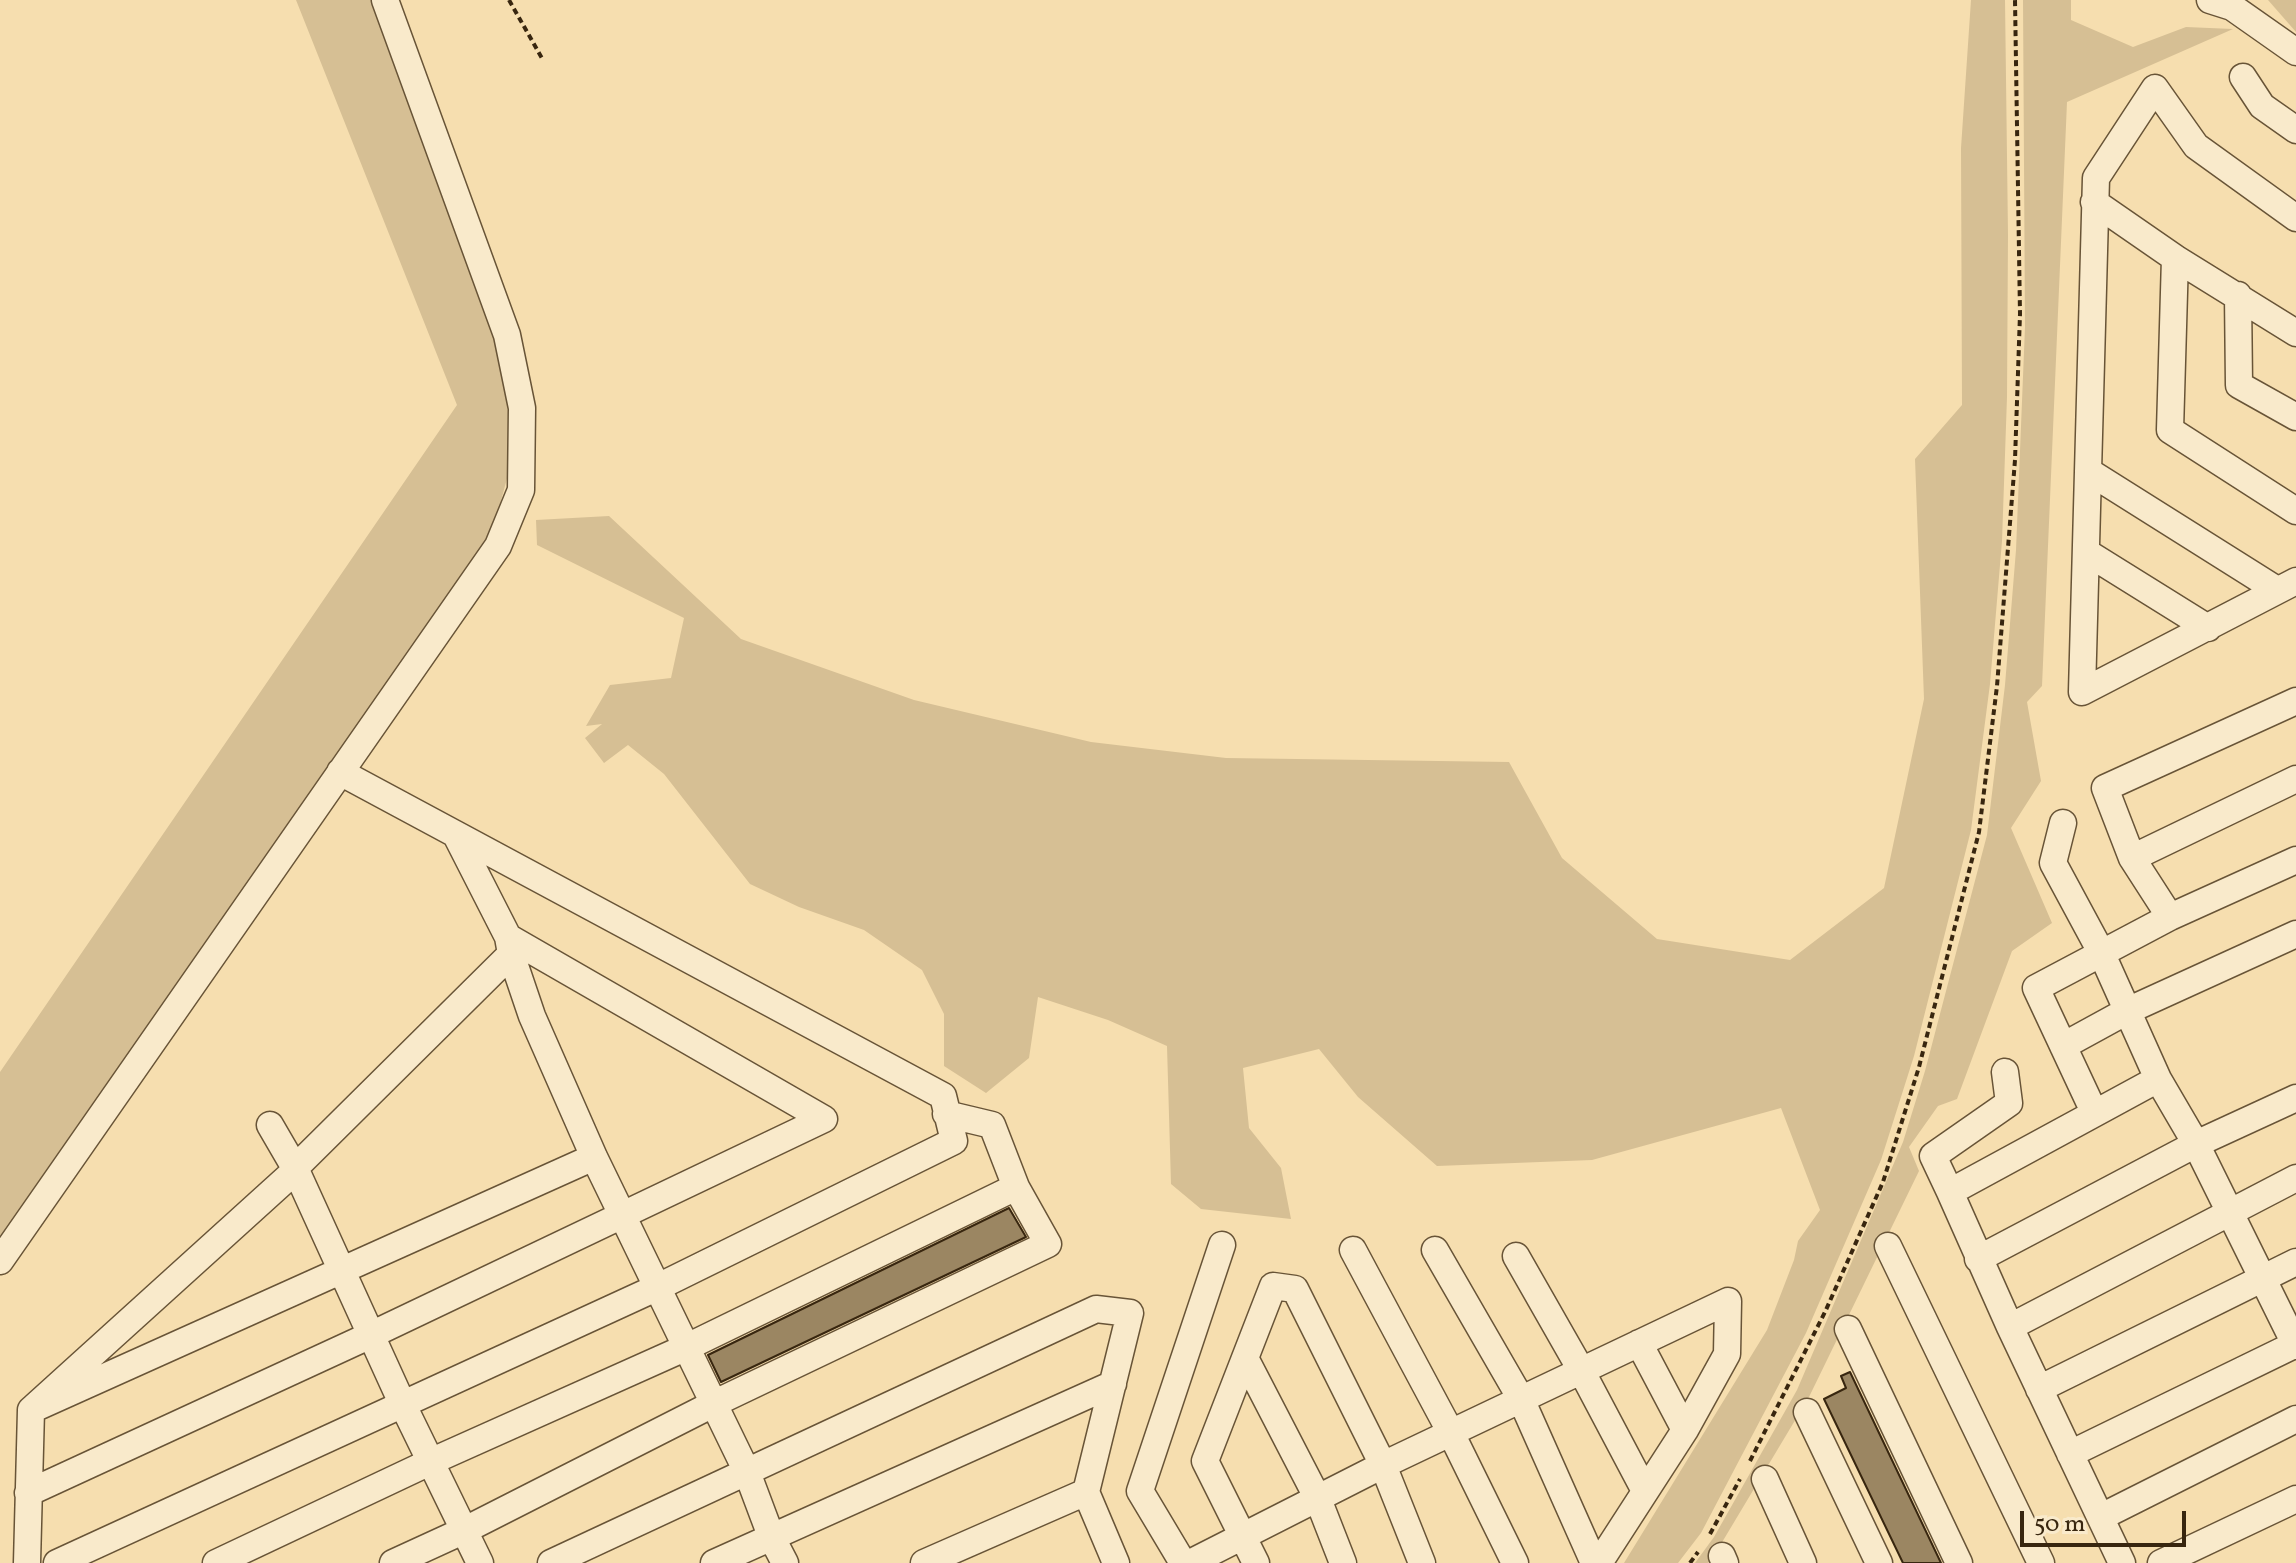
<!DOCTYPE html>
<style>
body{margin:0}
#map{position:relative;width:2296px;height:1563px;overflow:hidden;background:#f6deaf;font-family:Vollkorn,serif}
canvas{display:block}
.scale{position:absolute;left:2020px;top:1511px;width:166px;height:36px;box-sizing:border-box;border:4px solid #38260f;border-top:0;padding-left:10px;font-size:24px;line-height:28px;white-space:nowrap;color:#38260f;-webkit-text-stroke:6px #f9eacb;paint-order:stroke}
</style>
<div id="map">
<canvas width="2296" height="1563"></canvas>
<div class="scale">50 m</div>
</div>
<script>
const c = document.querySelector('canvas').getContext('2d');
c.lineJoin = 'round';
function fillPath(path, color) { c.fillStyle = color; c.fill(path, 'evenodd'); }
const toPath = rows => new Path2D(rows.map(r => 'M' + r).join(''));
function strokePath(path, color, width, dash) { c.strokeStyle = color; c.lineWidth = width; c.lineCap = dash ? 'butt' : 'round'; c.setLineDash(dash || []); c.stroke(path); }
fillPath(toPath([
 [296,0,374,0,457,215,505,378,512,460,492,534,0,1240,0,1072,457,405],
 [1971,0,2005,0,2008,235,2007,397,2002,541,1990,684,1971,830,1914,1056,1881,1160,1806,1333,1701,1533,1678,1563,1624,1563,1767,1330,1794,1260,1798,1241,1820,1210,1781,1108,1592,1160,1437,1166,1358,1097,1319,1049,1243,1068,1249,1128,1281,1168,1291,1219,1201,1209,1171,1184,1167,1046,1108,1020,1038,997,1029,1058,986,1093,944,1066,944,1014,922,970,864,930,799,907,750,884,664,774,628,745,604,763,585,738,602,724,586,726,610,685,671,678,684,618,537,545,536,520,609,516,741,639,914,700,1091,742,1226,758,1509,762,1562,858,1657,939,1790,960,1884,888,1924,699,1915,459,1962,405,1961,148],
 [2023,0,2071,0,2071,20,2133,47,2186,27,2233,29,2067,102,2042,686,2027,702,2041,781,2011,828,2052,923,2012,951,1957,1099,1938,1106,1909,1147,1919,1171,1809,1397,1718,1549,1708,1563,1695,1563,1714,1537,1797,1390,1903,1142,1925,1071,1987,835,2005,685,2016,550,2025,327],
 [2268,0,2296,0,2296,32]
]), '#d6bf94');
const building = toPath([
 [1009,1208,1026,1237,721,1382,708,1355,1009,1208],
 [1850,1372,1941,1563,1903,1563,1824,1399,1846,1388,1841,1376,1850,1372]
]);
fillPath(building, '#9b8662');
strokePath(building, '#38260f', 2);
const minor = toPath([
 [2210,0,2232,7,2296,52],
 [2243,77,2262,106,2296,130],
 [2094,202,2175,258,2296,333],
 [2296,218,2196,146,2155,88,2096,178,2082,692,2296,581],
 [2175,258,2170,430,2296,511],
 [2238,295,2239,385,2296,417],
 [2088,471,2277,590],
 [2086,552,2208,628],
 [2296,701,2105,788,2132,858,2170,917,2296,860],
 [2063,823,2053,863,2101,952,2158,1079,2196,1144,2296,1346],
 [457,837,508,937,511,954,532,1016,594,1157,747,1472,771,1536,785,1563],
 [2132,858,2296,779],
 [2063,1046,2127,1011,2296,934],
 [2094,1112,2036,988,2170,917],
 [270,1125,295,1168,402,1403,480,1563],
 [295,1168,511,954],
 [1950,1192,1933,1156,2009,1103,2005,1072],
 [1888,1246,2041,1563],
 [1353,1250,1451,1433,1515,1563],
 [1435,1250,1521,1399,1594,1563],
 [1516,1256,1581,1370,1645,1491],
 [1978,1259,2196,1144,2296,1098],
 [0,1261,498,546,521,490,522,408,507,335,385,0],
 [2010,1327,2296,1178],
 [1848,1329,1959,1563],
 [1639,1343,1685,1430],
 [1245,1358,1318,1499,1343,1563],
 [2039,1389,2296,1262],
 [31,1410,594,1157],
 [1807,1412,1879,1563],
 [2070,1454,2296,1344],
 [1765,1479,1803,1563],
 [28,1493,373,1334,824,1119,508,937],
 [2101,1517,2296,1419],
 [1722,1556,1725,1563],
 [27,1563,31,1410,296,1170],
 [57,1563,656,1288,954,1141,943,1096,340,772],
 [216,1563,430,1462,687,1347,1016,1187,992,1125,946,1114],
 [393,1563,465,1530,713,1404,1048,1244,1016,1187],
 [551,1563,1096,1309,1130,1313,1086,1492,1116,1563],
 [714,1563,1113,1384],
 [924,1563,1086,1492],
 [1183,1563,1140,1491,1222,1245],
 [1190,1563,1383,1465,1728,1301,1727,1354,1685,1430,1599,1563],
 [1256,1563,1205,1461,1273,1286,1295,1289,1383,1465,1422,1563],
 [2122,1563,2010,1327,1950,1192,2158,1079],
 [2161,1563,2296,1499]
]);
strokePath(minor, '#685437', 29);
strokePath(toPath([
 [509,0,543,60],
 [1750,1461,1825,1312,1883,1182,1919,1067,1979,832,1997,686,2015,460,2020,314,2015,0],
 [1710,1534,1740,1479],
 [1690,1563,1698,1552]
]), '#38260f', 4, [6, 4]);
strokePath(minor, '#f9eacb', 26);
</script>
